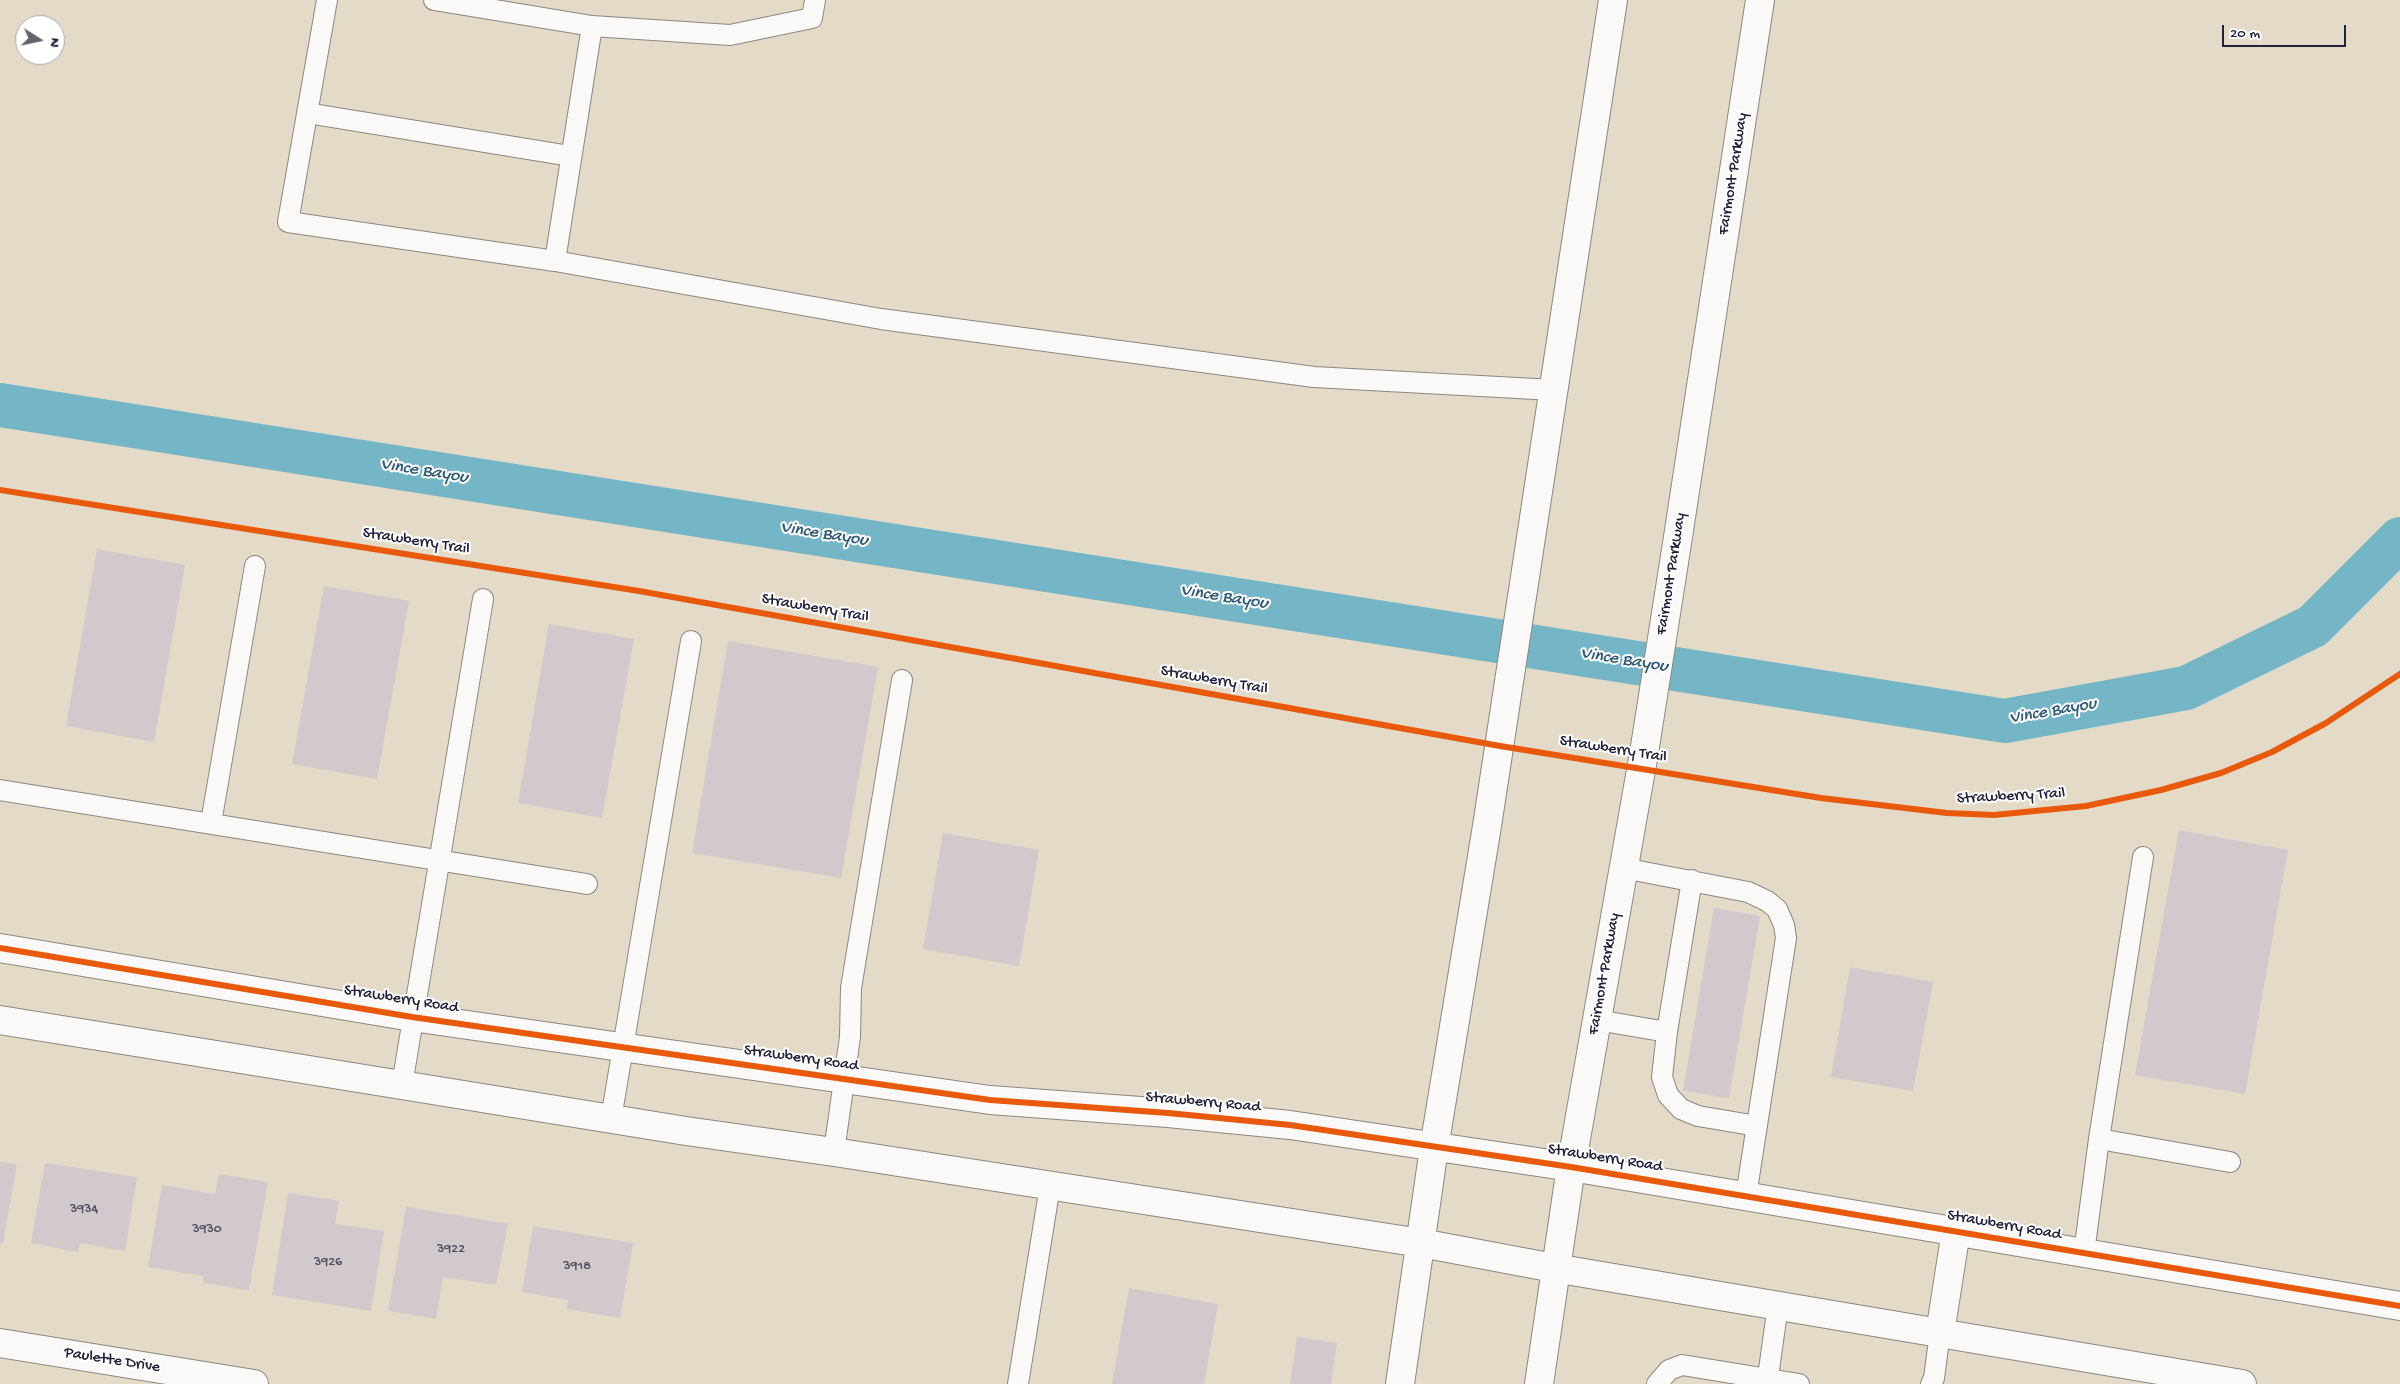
<!DOCTYPE html>
<style>
body{margin:0}
#map{position:relative;width:2400px;height:1384px;overflow:hidden;background:#e3dac7;font-family:"Gochi Hand",sans-serif}
canvas{display:block}
.north{position:absolute;left:15px;top:15px;width:50px;height:50px;box-sizing:border-box;background:#fff;border:1px solid #a7a7b1;border-radius:50%;rotate:100deg;font-size:14px;font-weight:700;line-height:20px;text-align:center;color:#22223b}
.north::after{content:'';display:block;margin:auto;width:18px;height:22px;background:#66626c;clip-path:polygon(50% 0,100% 100%,50% 72%,0 100%)}
.scale{position:absolute;left:2222px;top:25px;width:124px;height:22px;box-sizing:border-box;border:2px solid #22223b;border-top:0;padding-left:6px;font-size:15px;line-height:18px;white-space:nowrap;color:#22223b;-webkit-text-stroke:4px #fff;paint-order:stroke}
</style>
<div id="map">
<canvas width="2400" height="1384"></canvas>
<div class="north">N</div>
<div class="scale">20 m</div>
</div>
<script>
const c = document.querySelector('canvas').getContext('2d');
c.lineJoin = 'round';
const toPath = rows => new Path2D(rows.map(r => 'M' + r).join(''));
function strokePath(path, color, width, dash) { c.strokeStyle = color; c.lineWidth = width; c.lineCap = dash ? 'butt' : 'round'; c.setLineDash(dash || []); c.stroke(path); }
function fillPath(path, color) { c.fillStyle = color; c.fill(path, 'evenodd'); }
function write(font, color, halo, rows, align = 'center') {
  c.font = font + ' "Gochi Hand",sans-serif'; c.lineWidth = 4; c.setLineDash([]); c.textBaseline = 'middle'; c.strokeStyle = halo; c.fillStyle = color; for (const [text, x, y, turn = 0] of rows) {
    c.save(); c.translate(x, y); c.rotate((+turn || 0) * Math.PI / 180); c.textAlign = isNaN(turn) ? turn : align; if (halo) c.strokeText(text, 0, 0); c.fillText(text, 0, 0); c.restore();
  }
}
strokePath(toPath([
 [0,405,2005,721,2186,688,2313,626,2400,539]
]), '#75b6c6', 44);
fillPath(toPath([
 [97,549,185,565,154,742,66,726],
 [324,586,409,601,377,779,292,764],
 [549,624,634,639,602,818,518,803],
 [728,641,878,667,841,878,692,853],
 [2179,830,2288,850,2245,1094,2135,1075],
 [943,833,1039,850,1019,966,923,949],
 [1714,908,1760,916,1729,1098,1683,1091],
 [1850,967,1933,982,1913,1091,1831,1077],
 [0,1162,17,1164,3,1243,0,1243],
 [45,1163,137,1177,125,1251,80,1243,78,1252,31,1243],
 [219,1174,268,1182,249,1290,203,1283,204,1276,148,1267,162,1185,215,1194],
 [288,1193,339,1201,335,1224,384,1231,371,1311,272,1295],
 [406,1207,508,1224,496,1285,443,1277,436,1319,388,1311],
 [533,1226,633,1243,620,1318,567,1309,568,1300,522,1292],
 [1129,1288,1218,1304,1204,1384,1112,1384],
 [1297,1337,1337,1343,1331,1384,1290,1384]
]), '#d2c9cc');
const lane = toPath([
 [327,0,288,222,555,261],
 [434,0,592,26],
 [815,0,812,18,730,35,592,26,555,261,881,319,1314,377,1554,390],
 [307,113,570,156],
 [0,790,587,884],
 [211,823,255,566],
 [1623,868,1748,892,1767,901,1777,909,1784,925,1786,938,1746,1196],
 [1597,1020,1667,1032,1692,880],
 [1667,1032,1662,1077,1668,1095,1681,1109,1698,1116,1757,1126],
 [402,1085,483,599],
 [611,1119,691,641],
 [2099,1139,2230,1162],
 [834,1152,850,1037,851,988,902,680],
 [2084,1253,2099,1139,2143,857],
 [1018,1384,1050,1186],
 [1657,1384,1669,1370,1682,1365,1799,1384],
 [1767,1384,1778,1305],
 [1931,1384,1934,1378,1940,1333]
]);
const street = toPath([
 [0,1343,254,1384]
]);
const secondary = toPath([
 [0,948,412,1017,990,1100,1168,1113,1290,1125,1571,1167,2400,1306],
 [0,1020,686,1131,834,1152,1421,1243,1554,1268,2242,1384],
 [1940,1333,1956,1231],
 [1400,1384,1434,1148,1487,826,1613,0],
 [1539,1384,1571,1167,1644,753,1678,537,1760,0]
]);
strokePath(lane, '#8c8782', 22);
strokePath(street, '#8c8782', 30);
strokePath(secondary, '#8c8782', 30);
strokePath(lane, '#fbf9f7', 20);
strokePath(street, '#fbf9f7', 28);
strokePath(secondary, '#fbf9f7', 28);
strokePath(toPath([
 [0,490,639,591,1500,746,1821,798,1947,813,1994,815,2086,806,2161,790,2221,773,2272,752,2326,723,2400,674],
 [0,948,412,1017,990,1100,1168,1113,1290,1125,1571,1167,2400,1306]
]), '#e8590c', 6);
write('14px', '#4e4c5f', null, [
 ["3934",84,1210],
 ["3930",207,1230],
 ["3922",451,1250],
 ["3926",328,1263],
 ["3918",577,1267]
]);
write('16px', '#22223b', '#fff', [
 ["Fairmont Parkway",1734,174,-81],
 ["Strawberry Trail",416,542,9],
 ["Fairmont Parkway",1672,574,-81],
 ["Strawberry Trail",815,609,10],
 ["Strawberry Trail",1214,681,10],
 ["Strawberry Trail",1613,750,9],
 ["Strawberry Trail",2011,797,-3],
 ["Fairmont Parkway",1605,974,-80],
 ["Strawberry Road",401,1000,9],
 ["Strawberry Road",801,1059,8],
 ["Strawberry Road",1203,1103,5],
 ["Strawberry Road",1605,1159,9],
 ["Strawberry Road",2004,1226,10],
 ["Paulette Drive",112,1361,9]
]);
write('italic 18px', '#325d79', '#fff', [
 ["Vince Bayou",424,472,9],
 ["Vince Bayou",824,535,9],
 ["Vince Bayou",1224,598,9],
 ["Vince Bayou",1624,661,9],
 ["Vince Bayou",2053,712,-10]
]);
</script>
